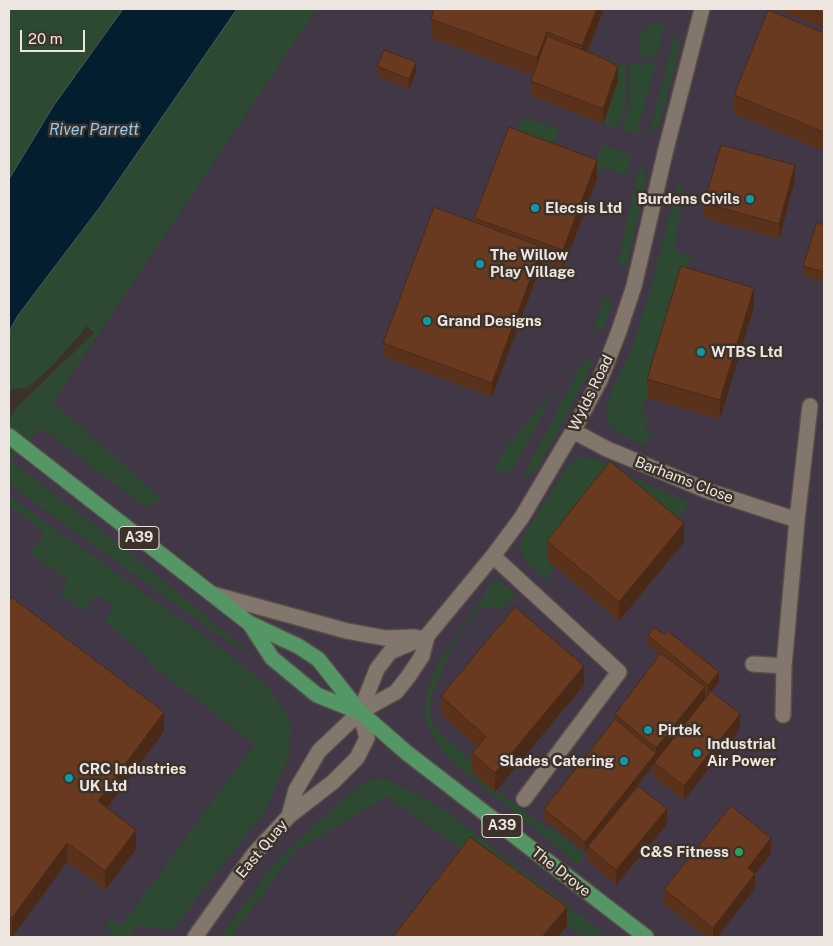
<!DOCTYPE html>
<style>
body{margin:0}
#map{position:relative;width:833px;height:946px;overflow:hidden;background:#3d322a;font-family:"Public Sans",sans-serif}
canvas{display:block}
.frame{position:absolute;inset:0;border:10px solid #ede5e0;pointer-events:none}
.scale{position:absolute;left:20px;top:30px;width:65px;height:22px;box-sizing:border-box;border:2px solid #ede5e0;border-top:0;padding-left:6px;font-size:15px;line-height:18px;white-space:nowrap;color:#ede5e0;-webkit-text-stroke:4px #3d322a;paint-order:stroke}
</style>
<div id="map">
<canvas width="833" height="946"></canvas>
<div class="frame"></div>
<div class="scale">20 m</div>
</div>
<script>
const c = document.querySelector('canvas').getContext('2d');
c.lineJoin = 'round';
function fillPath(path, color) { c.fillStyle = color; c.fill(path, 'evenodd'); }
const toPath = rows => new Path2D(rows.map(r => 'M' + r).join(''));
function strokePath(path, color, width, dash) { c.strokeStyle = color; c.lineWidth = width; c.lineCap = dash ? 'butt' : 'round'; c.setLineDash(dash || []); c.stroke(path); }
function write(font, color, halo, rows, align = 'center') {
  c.font = font + ' "Public Sans",sans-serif'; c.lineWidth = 5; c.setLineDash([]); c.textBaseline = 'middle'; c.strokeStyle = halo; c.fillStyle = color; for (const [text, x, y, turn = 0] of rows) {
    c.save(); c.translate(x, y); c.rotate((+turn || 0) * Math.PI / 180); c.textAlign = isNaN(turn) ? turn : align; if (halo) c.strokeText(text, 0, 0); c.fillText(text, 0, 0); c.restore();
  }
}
fillPath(toPath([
 [317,9,824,9,824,937,9,937,9,461,52,402]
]), '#423747');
fillPath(toPath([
 [9,9,123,9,54,105,9,179],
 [237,9,317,9,53,402,163,500,145,507,42,428,10,460,126,550,253,656,228,642,9,484,9,419,17,407,94,333,87,326,56,362,28,388,12,389,9,393,9,331,19,314,100,207],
 [656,23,665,24,657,56,640,57,639,41,641,33,648,26],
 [675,33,680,46,660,124,649,134],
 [656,62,637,135,621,130,630,104,628,85,631,80,629,64],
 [625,65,627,80,625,88,626,104,618,129,603,124,618,81,612,66],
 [523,117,559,129,554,146,596,160,603,145,631,155,627,175,601,167,599,173,511,141],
 [640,164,645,173,646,181,627,264,624,266,617,266],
 [677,185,684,187,674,250,691,256,647,398,641,412,649,416,644,429,652,433,645,446,625,437,613,429,609,425,606,417,607,406,613,386,631,350,647,302],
 [604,297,611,300,612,302,604,328,601,330,594,329],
 [585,358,592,363,592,365,562,425,537,469,521,480],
 [556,388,516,464,510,470,503,473,493,471,510,442],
 [583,457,601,461,626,473,547,560,555,568,546,580,527,562,521,552,519,543,567,467,573,461],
 [631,476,689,503,674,523,624,484],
 [9,496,225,651,266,685,287,713,291,730,289,756,265,811,205,887,174,930,137,926,129,937,113,937,107,927,109,918,121,926,255,744,147,662,149,659,105,621,113,606,97,595,83,611,58,592,69,580,30,554,45,533,9,505],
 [495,579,516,595,505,608,481,608,466,626,453,646,434,690,430,704,431,718,439,732,478,765,472,772,495,792,497,790,548,830,550,827,585,855,578,864,455,764,442,751,427,726,424,706,428,689,435,669,451,643],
 [381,779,392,781,446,811,608,937,586,937,567,926,387,796,295,851,231,937,220,937,275,863,294,844,360,785,370,780]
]), '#2d4931');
const water = toPath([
 [123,9,237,9,100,207,19,314,9,331,9,179,54,105,123,9]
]);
fillPath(water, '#031e2e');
strokePath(water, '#495a63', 1);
const minor = toPath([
 [573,431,607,449,708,491,797,520],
 [493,556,619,672,524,799],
 [212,594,347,631,385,638,415,637],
 [753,664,784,666],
 [783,715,784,666,797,520,810,406],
 [289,816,333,782,357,758,367,738,360,712,377,669,390,652,427,636],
 [195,937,254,854,289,816,296,790,319,751,360,712,396,692,408,677,422,656,427,636,493,556,522,517,573,431,600,380,619,331,634,286,665,153,702,9]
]);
const major = toPath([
 [9,436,249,623,298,646,318,659,360,712,407,753,646,937],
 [250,624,272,658,317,695,357,711]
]);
strokePath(minor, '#584f48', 18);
strokePath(major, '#584f48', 18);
strokePath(minor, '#83766d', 15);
strokePath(major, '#559666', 15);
fillPath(toPath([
 [434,9,604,9,587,52,618,81,603,124,531,96,531,81,533,76,431,38,431,19],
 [776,9,824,9,824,28],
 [824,33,824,151,734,114,734,95],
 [377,66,416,72,409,89,377,76],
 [597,179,563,269,542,261,492,397,383,357,383,343,474,222,474,218],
 [795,180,779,239,704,218,704,203],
 [824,225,824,282,803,276,803,266],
 [754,307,720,419,647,398,647,379],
 [547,541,684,542,619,621,547,560],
 [9,600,164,731,107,808,136,849,105,890,67,862,12,937,9,935],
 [648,635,719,682,711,691,740,729,684,800,654,777,654,764,613,816,667,824,616,885,588,861,588,848,585,852,544,819,544,809,615,719,615,714,660,655,648,645],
 [705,693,708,695,705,699],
 [584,685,495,792,472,772,472,753,477,747,441,715,441,696],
 [771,853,755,874,755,889,717,937,706,937,664,904,664,889]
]), '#5a321b');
fillPath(toPath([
 [597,9,604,9,582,65,582,46],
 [547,32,547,51,537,77,537,58],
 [416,62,416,72,409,89,409,79],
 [618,66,618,81,603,124,603,109],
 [597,160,597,179,563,269,563,250],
 [795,165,795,180,779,239,779,224],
 [542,247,542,262,492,397,492,383],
 [754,288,754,307,720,419,720,400],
 [684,523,684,542,619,621,619,602],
 [584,666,584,685,495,792,495,773],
 [719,672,719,682,708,695,708,685],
 [705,687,705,701,654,763,654,764,589,847,588,846,588,848,585,852,585,842,656,753,656,748],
 [164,712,164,731,98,820,98,801],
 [740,714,740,729,684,800,684,786],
 [667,809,667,824,616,885,616,870],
 [136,830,136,849,105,890,105,871],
 [771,838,771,853,748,883,748,868],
 [67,843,67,862,12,937,12,918],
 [755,874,755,889,717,937,713,937,713,928],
 [567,907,567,926,557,937,542,937]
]), '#4a2916');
const building = toPath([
 [434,9,597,9,582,46,547,32,537,58,431,19,434,9],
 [812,9,824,9,824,14,812,9],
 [768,10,824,33,824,132,734,95,768,10],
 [547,36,596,55,618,66,603,109,531,81,547,36],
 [384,50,416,62,409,79,377,66,384,50],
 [509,127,597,160,563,250,474,218,509,127],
 [721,145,795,165,779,224,704,203,721,145],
 [434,207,542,247,492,383,383,343,434,207],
 [817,222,824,225,824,272,803,266,817,222],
 [681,266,754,288,720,400,647,379,681,266],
 [610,461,684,523,619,602,547,541,610,461],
 [11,597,164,712,98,801,136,830,105,871,67,843,12,918,9,916,9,600,11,597],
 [515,607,584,666,495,773,472,753,486,737,441,696,515,607],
 [654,627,664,635,668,631,719,672,708,685,648,635,654,627],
 [661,653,705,687,656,748,615,714,661,653],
 [711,691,740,714,684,786,654,763,711,691],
 [615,719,656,753,585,842,544,809,615,719],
 [638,786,667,809,616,870,588,846,638,786],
 [731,806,771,838,748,868,755,874,713,928,664,889,731,806],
 [470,837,567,907,542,937,393,937,470,837]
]);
fillPath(building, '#693a1f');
strokePath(building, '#4a2916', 1);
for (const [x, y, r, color] of [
 [750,199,5,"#0f9aa8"],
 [535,208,5,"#0f9aa8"],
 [480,264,5,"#0f9aa8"],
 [427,321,5,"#0f9aa8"],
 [701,352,5,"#0f9aa8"],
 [648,730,5,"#0f9aa8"],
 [697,753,5,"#0f9aa8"],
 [624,761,5,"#0f9aa8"],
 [69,778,5,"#0f9aa8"],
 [739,852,5,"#2e9e5b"]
]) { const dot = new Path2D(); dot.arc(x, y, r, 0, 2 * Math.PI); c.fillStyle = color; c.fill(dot); strokePath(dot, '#3d322a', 2); }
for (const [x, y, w] of [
 [139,538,40],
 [502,826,40]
]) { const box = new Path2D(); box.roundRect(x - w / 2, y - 11.5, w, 23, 4); c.fillStyle = '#3d322a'; c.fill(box); strokePath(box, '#ede5e0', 1); }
write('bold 14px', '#ede5e0', null, [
 ["A39",139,538],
 ["A39",502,826]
]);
write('bold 15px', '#ede5e0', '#3d322a', [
 ["Burdens Civils",740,199,"right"],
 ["Elecsis Ltd",545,208],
 ["The Willow",490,255],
 ["Play Village",490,272],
 ["Grand Designs",437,321],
 ["WTBS Ltd",711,352],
 ["Pirtek",658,730],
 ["Industrial",707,744],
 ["Air Power",707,761],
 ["Slades Catering",614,761,"right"],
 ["CRC Industries",79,769],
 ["UK Ltd",79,786],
 ["C&S Fitness",729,852,"right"]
], 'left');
write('15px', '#ede5e0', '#3d322a', [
 ["Wylds Road",591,393,-64],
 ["Barhams Close",684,480,21],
 ["East Quay",262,849,-50],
 ["The Drove",561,872,38]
]);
write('italic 16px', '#8ecbf5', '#3d322a', [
 ["River Parrett",94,130]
]);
</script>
